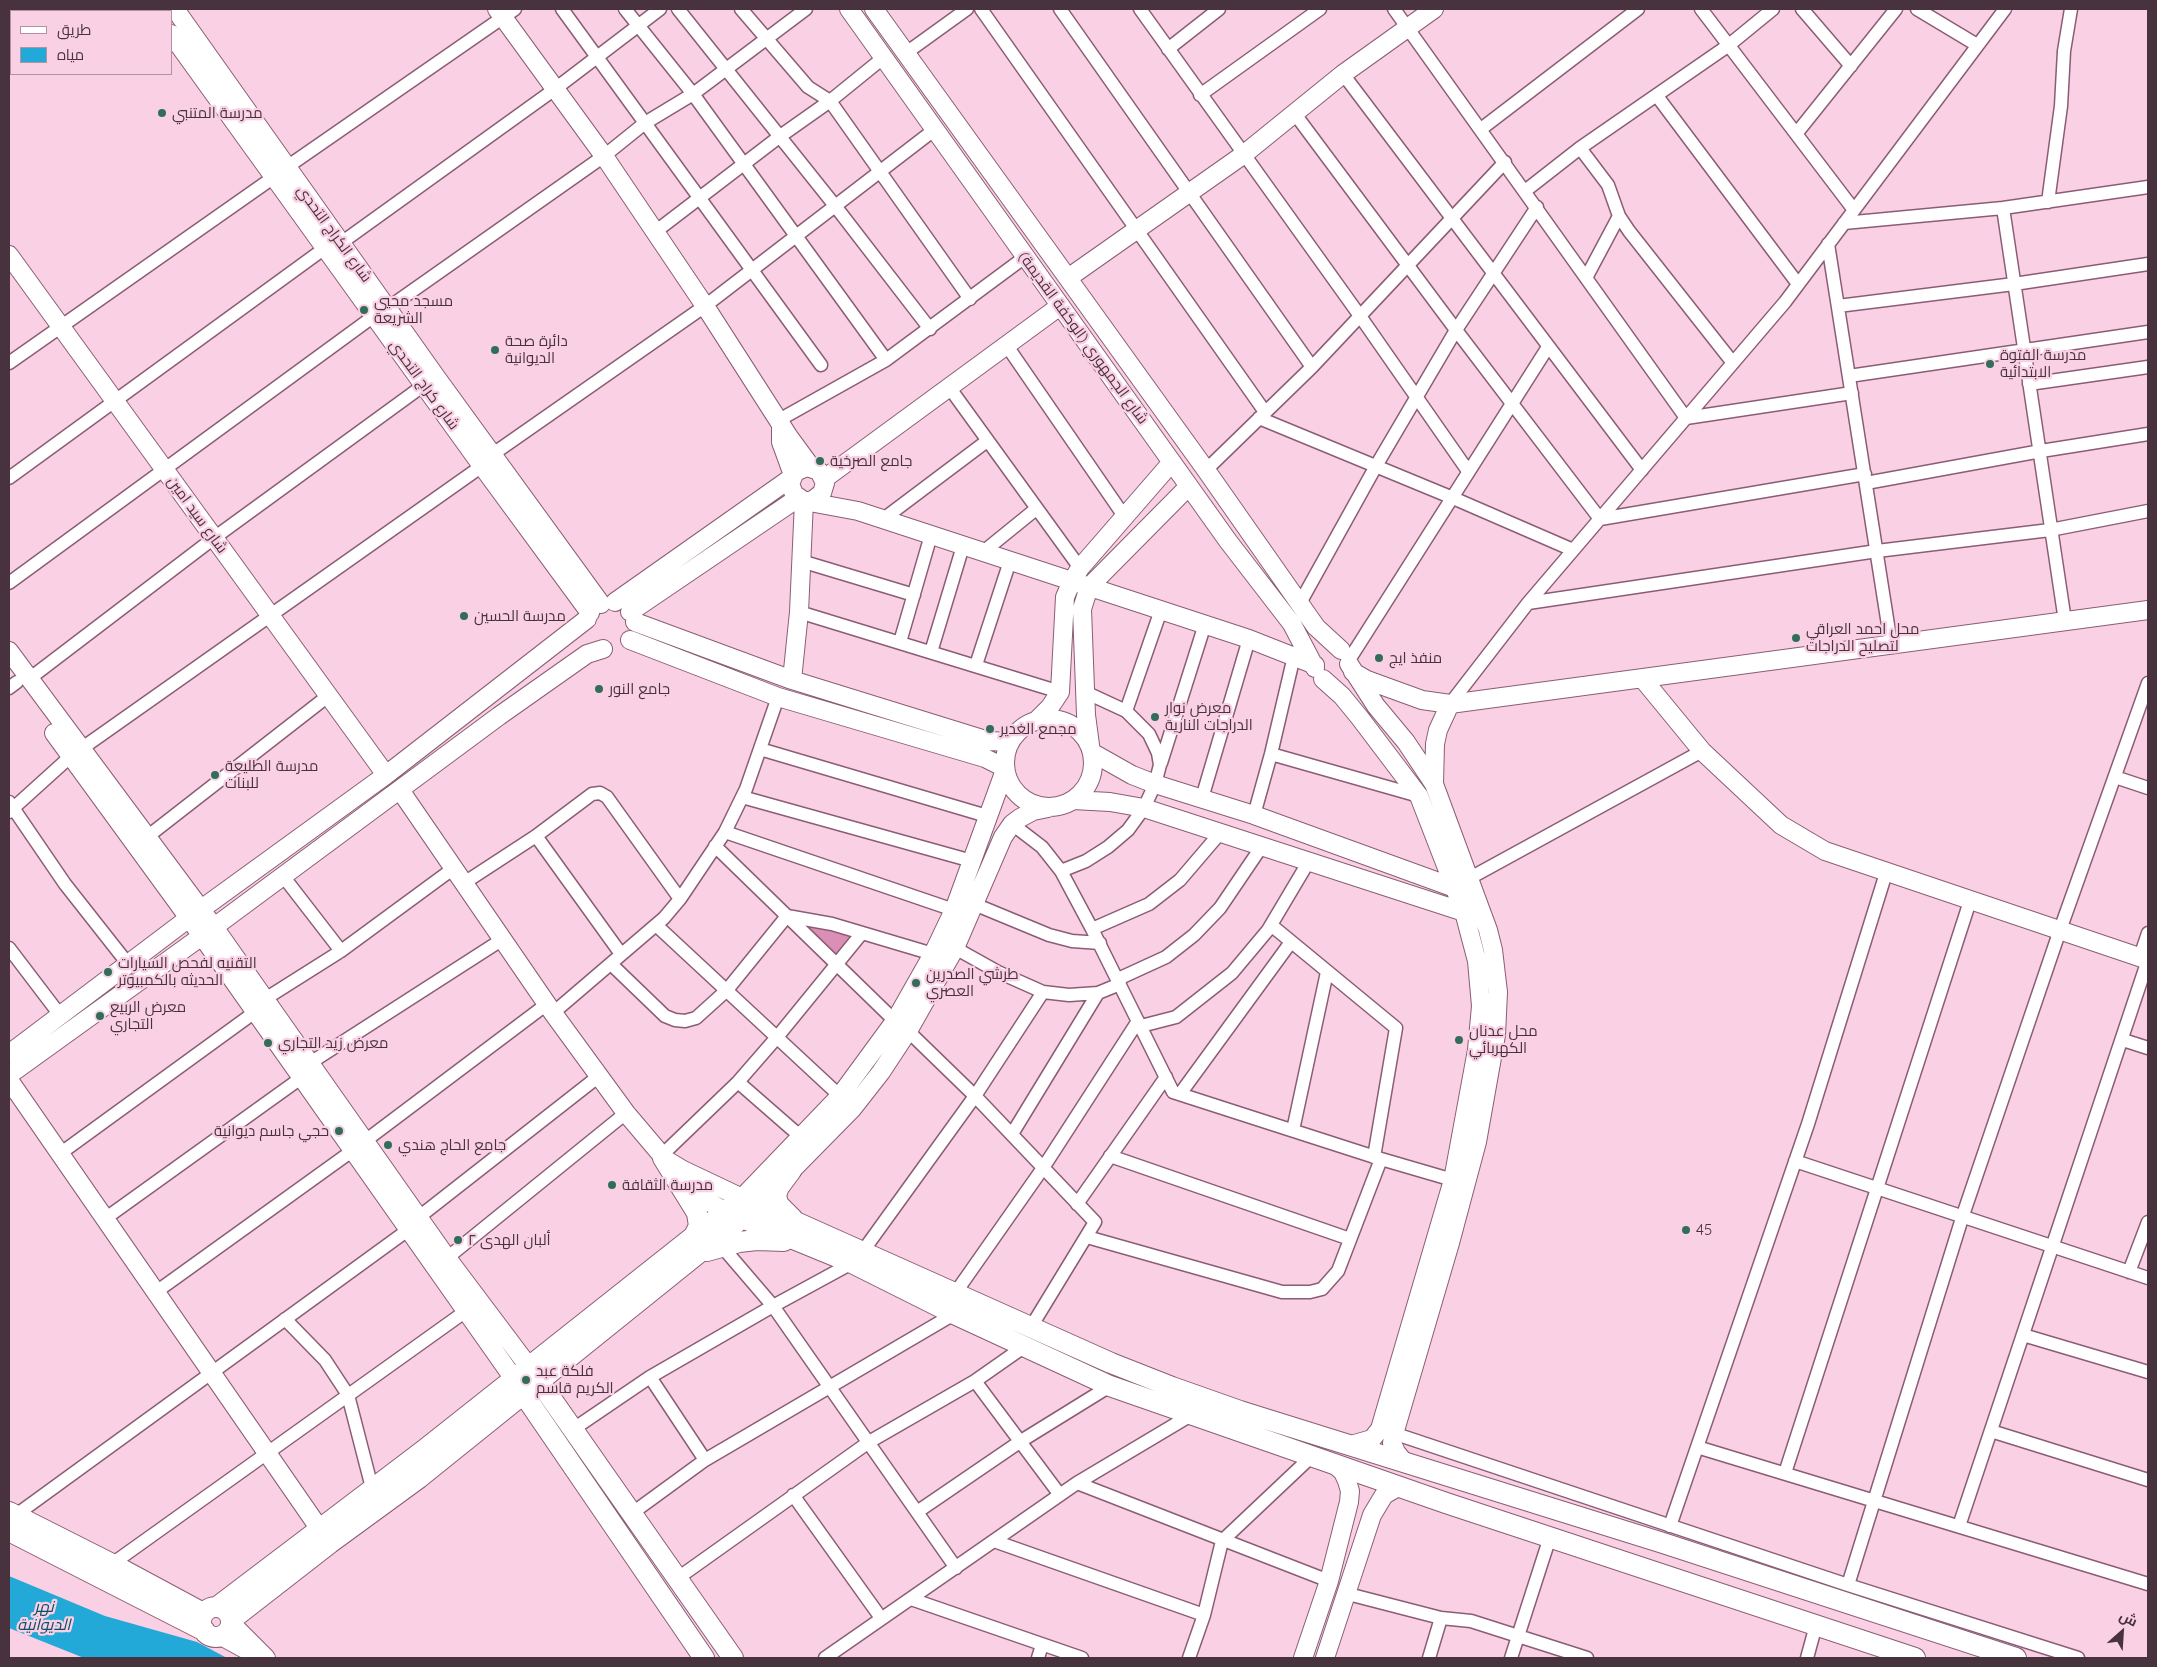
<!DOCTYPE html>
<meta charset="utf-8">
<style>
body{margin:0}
#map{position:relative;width:2157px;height:1667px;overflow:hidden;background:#fad0e4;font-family:Quicksand,Cairo,sans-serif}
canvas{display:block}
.frame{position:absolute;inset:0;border:10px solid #47323d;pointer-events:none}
.legend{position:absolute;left:10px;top:10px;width:162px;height:65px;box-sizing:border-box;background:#fad0e4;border:1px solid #b291a1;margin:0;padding:6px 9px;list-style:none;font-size:15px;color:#47323d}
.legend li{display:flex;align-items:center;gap:10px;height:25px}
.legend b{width:25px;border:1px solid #b291a1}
.north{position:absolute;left:2097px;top:1607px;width:50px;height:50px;-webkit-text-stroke:4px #fad0e4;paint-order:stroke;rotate:26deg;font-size:14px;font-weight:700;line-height:20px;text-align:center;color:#47323d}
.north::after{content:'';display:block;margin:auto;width:18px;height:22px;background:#47323d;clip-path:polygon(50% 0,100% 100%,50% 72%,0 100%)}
</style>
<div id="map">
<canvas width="2157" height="1667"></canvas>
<div class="frame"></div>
<ul class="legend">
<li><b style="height:6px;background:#fff"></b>طريق</li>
<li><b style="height:14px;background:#23a9d7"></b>مياه</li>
</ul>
<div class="north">ش</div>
</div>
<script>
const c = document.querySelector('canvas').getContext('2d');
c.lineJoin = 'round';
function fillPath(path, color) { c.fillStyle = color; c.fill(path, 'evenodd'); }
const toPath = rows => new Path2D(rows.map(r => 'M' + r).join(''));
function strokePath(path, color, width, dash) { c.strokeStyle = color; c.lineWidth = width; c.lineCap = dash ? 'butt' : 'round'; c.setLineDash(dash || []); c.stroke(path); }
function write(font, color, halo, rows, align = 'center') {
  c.font = font + ' Quicksand,Cairo,sans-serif'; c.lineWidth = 4.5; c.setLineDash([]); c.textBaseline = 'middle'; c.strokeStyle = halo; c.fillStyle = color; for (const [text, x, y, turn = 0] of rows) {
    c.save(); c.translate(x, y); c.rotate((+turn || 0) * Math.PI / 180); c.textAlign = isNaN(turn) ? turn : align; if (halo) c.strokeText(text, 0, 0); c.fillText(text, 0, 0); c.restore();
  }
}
fillPath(toPath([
 [800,920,853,936,835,957]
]), '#db8fb6');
fillPath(toPath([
 [9,1576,105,1616,197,1642,227,1658,84,1658,9,1628]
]), '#23a9d7');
const street = toPath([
 [562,9,821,365],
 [625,9,693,94,886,360],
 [678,9,836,207,930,329],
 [741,9,808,87,830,101,970,299],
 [981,9,1265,412],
 [1060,9,1312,367],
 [1140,9,1360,316,1468,471],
 [1394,9,1686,418,1852,393],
 [1701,9,1854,210],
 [1802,9,1851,66],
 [1917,9,1977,45],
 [41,11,45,9],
 [9,35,11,33],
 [1168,49,1219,9],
 [906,53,967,9],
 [1343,74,1642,470],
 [1200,95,1320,9],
 [1657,96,1798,284],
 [1295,114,1456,330,1600,519,1865,474],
 [1481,129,1638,9],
 [1796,134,1896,9],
 [1580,148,1608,185,1619,216,1629,231,1733,363],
 [287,167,515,9],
 [1525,191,1580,148,1729,45,1773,9],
 [2048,202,2061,106,2064,51,2071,9],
 [2003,208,2065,621],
 [1844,223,2003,208,2148,187],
 [655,232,779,137,830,101,883,58],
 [341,243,555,89,660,9],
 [1828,244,1891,644],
 [1586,278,1619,216],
 [1838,306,2014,284,2148,264],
 [388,308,604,156,645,123,693,94,806,9],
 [1007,346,1124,516],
 [9,363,274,177],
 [1849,376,2148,332],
 [2029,384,2148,367],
 [949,387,1080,568],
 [1259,418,1453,498,1573,550],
 [779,420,886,360,1025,257],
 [493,454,705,306,934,130],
 [1206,470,1312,367,1505,162],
 [9,478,325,248],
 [1866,483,2041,451,2148,434],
 [882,520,987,441],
 [983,552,1036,509],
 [801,561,914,595],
 [9,583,374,316],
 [1300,603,1376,466,1456,330,1537,207],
 [1528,603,1877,551,2050,530,2148,511],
 [799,612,1060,692],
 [900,642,931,535],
 [931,652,963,546],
 [1349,660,1548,347],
 [976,665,1010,561],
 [29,679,214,538,424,385],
 [9,688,17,682],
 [1450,704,1528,603,1785,302,2005,9],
 [1126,711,1161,610],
 [81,749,482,466],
 [760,749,987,816],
 [1271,754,1419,796],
 [1161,763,1205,624],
 [2115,777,2148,788],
 [742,797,972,861],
 [1202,798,1249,639],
 [9,802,65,884,128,964],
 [9,812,71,756],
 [1254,815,1271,754,1294,656],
 [1012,824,1042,847,1061,871,1092,929,1173,1092,1381,1159,1453,1180],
 [725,832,954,910],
 [536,836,621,954],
 [147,837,328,696],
 [715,846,895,1021],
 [1061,871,1086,861,1108,847,1128,830,1144,808,1155,784,1160,765,1158,753,1149,734,1126,711,1085,692],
 [283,876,341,951],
 [1470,878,1702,751],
 [464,883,536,836,592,794,600,793,607,797,680,899],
 [974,904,1049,935,1072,941,1100,943],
 [656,925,840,1096],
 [1271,925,1396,1028,1374,1157],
 [1092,929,1149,904,1180,880,1221,832],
 [9,948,60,1015],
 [955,948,998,972,1043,992,1069,995,1098,993,1120,984],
 [2140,957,2148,933],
 [611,964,665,1016,675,1020,685,1021,696,1018,727,990,787,916,832,924,933,954],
 [1118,979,1166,957,1194,935,1220,908,1262,846],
 [265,999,341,951,454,868],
 [553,1013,664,918,680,899,725,832,746,789,778,697],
 [1141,1026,1176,1017,1232,973,1268,930,1309,861],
 [908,1031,975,1096,1095,1222,1031,1327],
 [2123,1040,2148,1048],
 [310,1063,503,939],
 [738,1082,801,1137],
 [1180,1094,1291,942],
 [1293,1130,1327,972],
 [1012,1134,1098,993],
 [365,1141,547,1004],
 [61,1153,255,1012],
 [661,1156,738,1082,778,1036,862,933],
 [1110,1156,1350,1239],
 [1795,1161,2148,1278],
 [1077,1204,1166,1077],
 [419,1217,599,1076],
 [106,1218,301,1078],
 [1087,1237,1282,1292,1310,1292,1322,1289,1338,1271,1381,1159],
 [719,1243,773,1306,956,1568],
 [863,1251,975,1096,1043,992],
 [447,1258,626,1113],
 [2129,1272,2148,1222],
 [156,1292,352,1151],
 [956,1292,1043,1168,1138,1021],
 [285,1319,325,1360,348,1395,372,1488],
 [2023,1335,2148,1372],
 [650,1377,705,1460],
 [975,1381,1060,1495],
 [572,1430,650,1377,773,1306,852,1263],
 [1387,1431,1848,1585,2078,1658],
 [1991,1431,2148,1480],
 [1697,1447,2148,1584],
 [1785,1473,1970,901],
 [1077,1483,1329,1581],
 [793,1495,881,1618],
 [917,1512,1021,1441,1110,1386],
 [631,1514,705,1460,954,1314],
 [16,1515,408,1230],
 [1670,1526,1808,1124,1886,873],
 [1959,1526,2148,960],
 [994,1541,1204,1615],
 [112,1564,466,1311],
 [678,1578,869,1442,975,1381,1025,1346],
 [1848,1585,1963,1215,2060,930,2148,683],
 [1348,1594,1441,1618,1471,1621,1587,1658],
 [911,1599,1082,1658],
 [825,1658,1077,1483,1191,1415],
 [1038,1658,1042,1645],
 [1189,1658,1204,1615,1222,1541,1311,1457],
 [1429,1658,1441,1618],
 [1511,1658,1550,1537],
 [1807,1658,1816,1625]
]);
const secondary = toPath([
 [153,9,155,11],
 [175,9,436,377,601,604],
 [497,9,604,156,705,306,789,437,811,467],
 [849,9,1228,541,1292,624,1315,668],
 [874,9,1206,470,1316,627,1341,650],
 [171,34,482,466,590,613],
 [9,255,386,775],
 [1068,278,1243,155,1343,74,1434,9],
 [781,429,781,442,793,475],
 [824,479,1060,306],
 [808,501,813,500,822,493,825,483,819,471,807,467,795,472,790,484,794,494,804,501,858,511,1249,639,1315,665],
 [615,602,791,478],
 [630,612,798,498],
 [635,622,792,680,989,741,1010,742],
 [630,640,778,697,985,758,1005,768],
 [9,651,214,927,447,1258,529,1367],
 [1349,664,1376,706,1406,742,1434,784,1488,930,1493,950,1498,992,1496,1035,1477,1142,1450,1243,1394,1434,1392,1443,1396,1452,1404,1462],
 [1353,672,1367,680,1422,700,1450,704,2148,610],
 [1642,678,1702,751,1781,825,1825,851,2148,960],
 [1323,679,1342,696,1360,718,1419,796,1464,912,1477,961,1481,1006,1477,1050,1453,1180,1380,1429,1372,1439,1351,1445],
 [792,680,799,612,804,501],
 '1005 763a44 44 0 1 1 88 0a44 44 0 1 1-88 0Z',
 [1037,720,1050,707,1060,692,1065,597,1072,581,1080,568,1172,462],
 [54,733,202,936,514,1379],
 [1090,745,1086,715,1082,609,1089,587,1189,486],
 [1093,753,1132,775,1155,784,1254,815,1455,888],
 [1434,784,1435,744,1438,730,1450,704],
 [400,790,553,1013,626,1113,681,1178,709,1202,725,1211],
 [1073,800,1110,802,1144,808,1464,912],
 [9,1054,189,918,386,775,587,619],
 [9,1075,202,936,499,716,587,654,603,649],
 [9,1080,319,1528],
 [663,1158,683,1170,742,1198,840,1096,895,1021,933,954,954,910,1005,770],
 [755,1203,791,1171,852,1109,881,1072,908,1031,955,948,1003,837,1012,824,1020,818,1033,811,1048,808],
 [231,1623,266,1658],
 [221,1636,256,1655],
 [1303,1658,1329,1581,1349,1502,1350,1491,1347,1481,1343,1472,1335,1465],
 [1325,1658,1372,1515,1384,1495,1398,1487]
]);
const primary = toPath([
 [663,1158,697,1213,699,1226,693,1238],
 [791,1171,779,1187,776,1195,778,1204,793,1219],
 [725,1211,852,1263,954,1314,1110,1386,1446,1503,1915,1658],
 [707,1251,739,1242,757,1240,784,1241],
 [532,1371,733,1658],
 [516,1383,704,1658],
 [9,1512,112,1564,203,1613],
 [9,1531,205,1631],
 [217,1607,424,1450,742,1198,1111,1363,1172,1387,1240,1411,1663,1543,2016,1658],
 '201 1622a15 15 0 1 1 30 0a15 15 0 1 1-30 0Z',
 [231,1620,330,1543,419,1478,741,1219,749,1210]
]);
strokePath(street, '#8b5d75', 15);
strokePath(secondary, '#8b5d75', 20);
strokePath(primary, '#8b5d75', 22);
strokePath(street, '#fff', 12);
strokePath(secondary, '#fff', 18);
strokePath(primary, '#fff', 20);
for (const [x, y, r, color] of [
 [162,113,5,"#316d58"],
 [364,310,5,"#316d58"],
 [495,350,5,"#316d58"],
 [1990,364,5,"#316d58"],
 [820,461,5,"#316d58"],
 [464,616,5,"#316d58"],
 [1796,638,5,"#316d58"],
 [1379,658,5,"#316d58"],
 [599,689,5,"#316d58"],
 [1155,717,5,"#316d58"],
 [990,729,5,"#316d58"],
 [215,775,5,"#316d58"],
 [108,972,5,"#316d58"],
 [916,983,5,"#316d58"],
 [100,1016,5,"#316d58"],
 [1459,1040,5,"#316d58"],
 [268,1043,5,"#316d58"],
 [339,1131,5,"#316d58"],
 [388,1145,5,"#316d58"],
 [612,1185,5,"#316d58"],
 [1686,1230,5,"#316d58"],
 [458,1240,5,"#316d58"],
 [526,1380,5,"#316d58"]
]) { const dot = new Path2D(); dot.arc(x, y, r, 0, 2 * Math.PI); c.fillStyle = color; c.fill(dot); strokePath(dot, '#fad0e4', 2); }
write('15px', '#47323d', '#fad0e4', [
 ["مدرسة المتنبي",172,113],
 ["مسجد محيي",374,301],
 ["الشريعة",374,318],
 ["دائرة صحة",505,341],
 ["الديوانية",505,358],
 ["مدرسة الفتوة",2000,355],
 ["الابتدائية",2000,372],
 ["جامع الصرخية",830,461],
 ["مدرسة الحسين",474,616],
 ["محل احمد العراقي",1806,629],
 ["لتصليح الدراجات",1806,646],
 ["منفذ ايج",1389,658],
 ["جامع النور",609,689],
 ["معرض نوار",1165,708],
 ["الدراجات النارية",1165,725],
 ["مجمع الغدير",1000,729],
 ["مدرسة الطليعة",225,766],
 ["للبنات",225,783],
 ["التقنيه لفحص السيارات",118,963],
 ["الحديثه بالكمبيوتر",118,980],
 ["طرشي الصدرين",926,974],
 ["العصري",926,991],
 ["معرض الربيع",110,1007],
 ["التجاري",110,1024],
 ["محل عدنان",1469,1031],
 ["الكهربائي",1469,1048],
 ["معرض زيد التجاري",278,1043],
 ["حجي جاسم ديوانية",329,1131,"right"],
 ["جامع الحاج هندي",398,1145],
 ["مدرسة الثقافة",622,1185],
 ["45",1696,1230],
 ["ألبان الهدى ٢",468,1240],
 ["فلكة عبد",536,1371],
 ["الكريم قاسم",536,1388]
], 'left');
write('15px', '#47323d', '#fad0e4', [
 ["شارع الكراج التحدي",334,234,54],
 ["شارع الجمهوري (الوكفة القديمة)",1083,338,54],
 ["شارع كراج التحدي",424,385,54],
 ["شارع سيد امين",197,515,54]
]);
write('italic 16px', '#085068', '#fad0e4', [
 ["نهر",44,1607],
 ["الديوانية",44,1625]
]);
</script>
